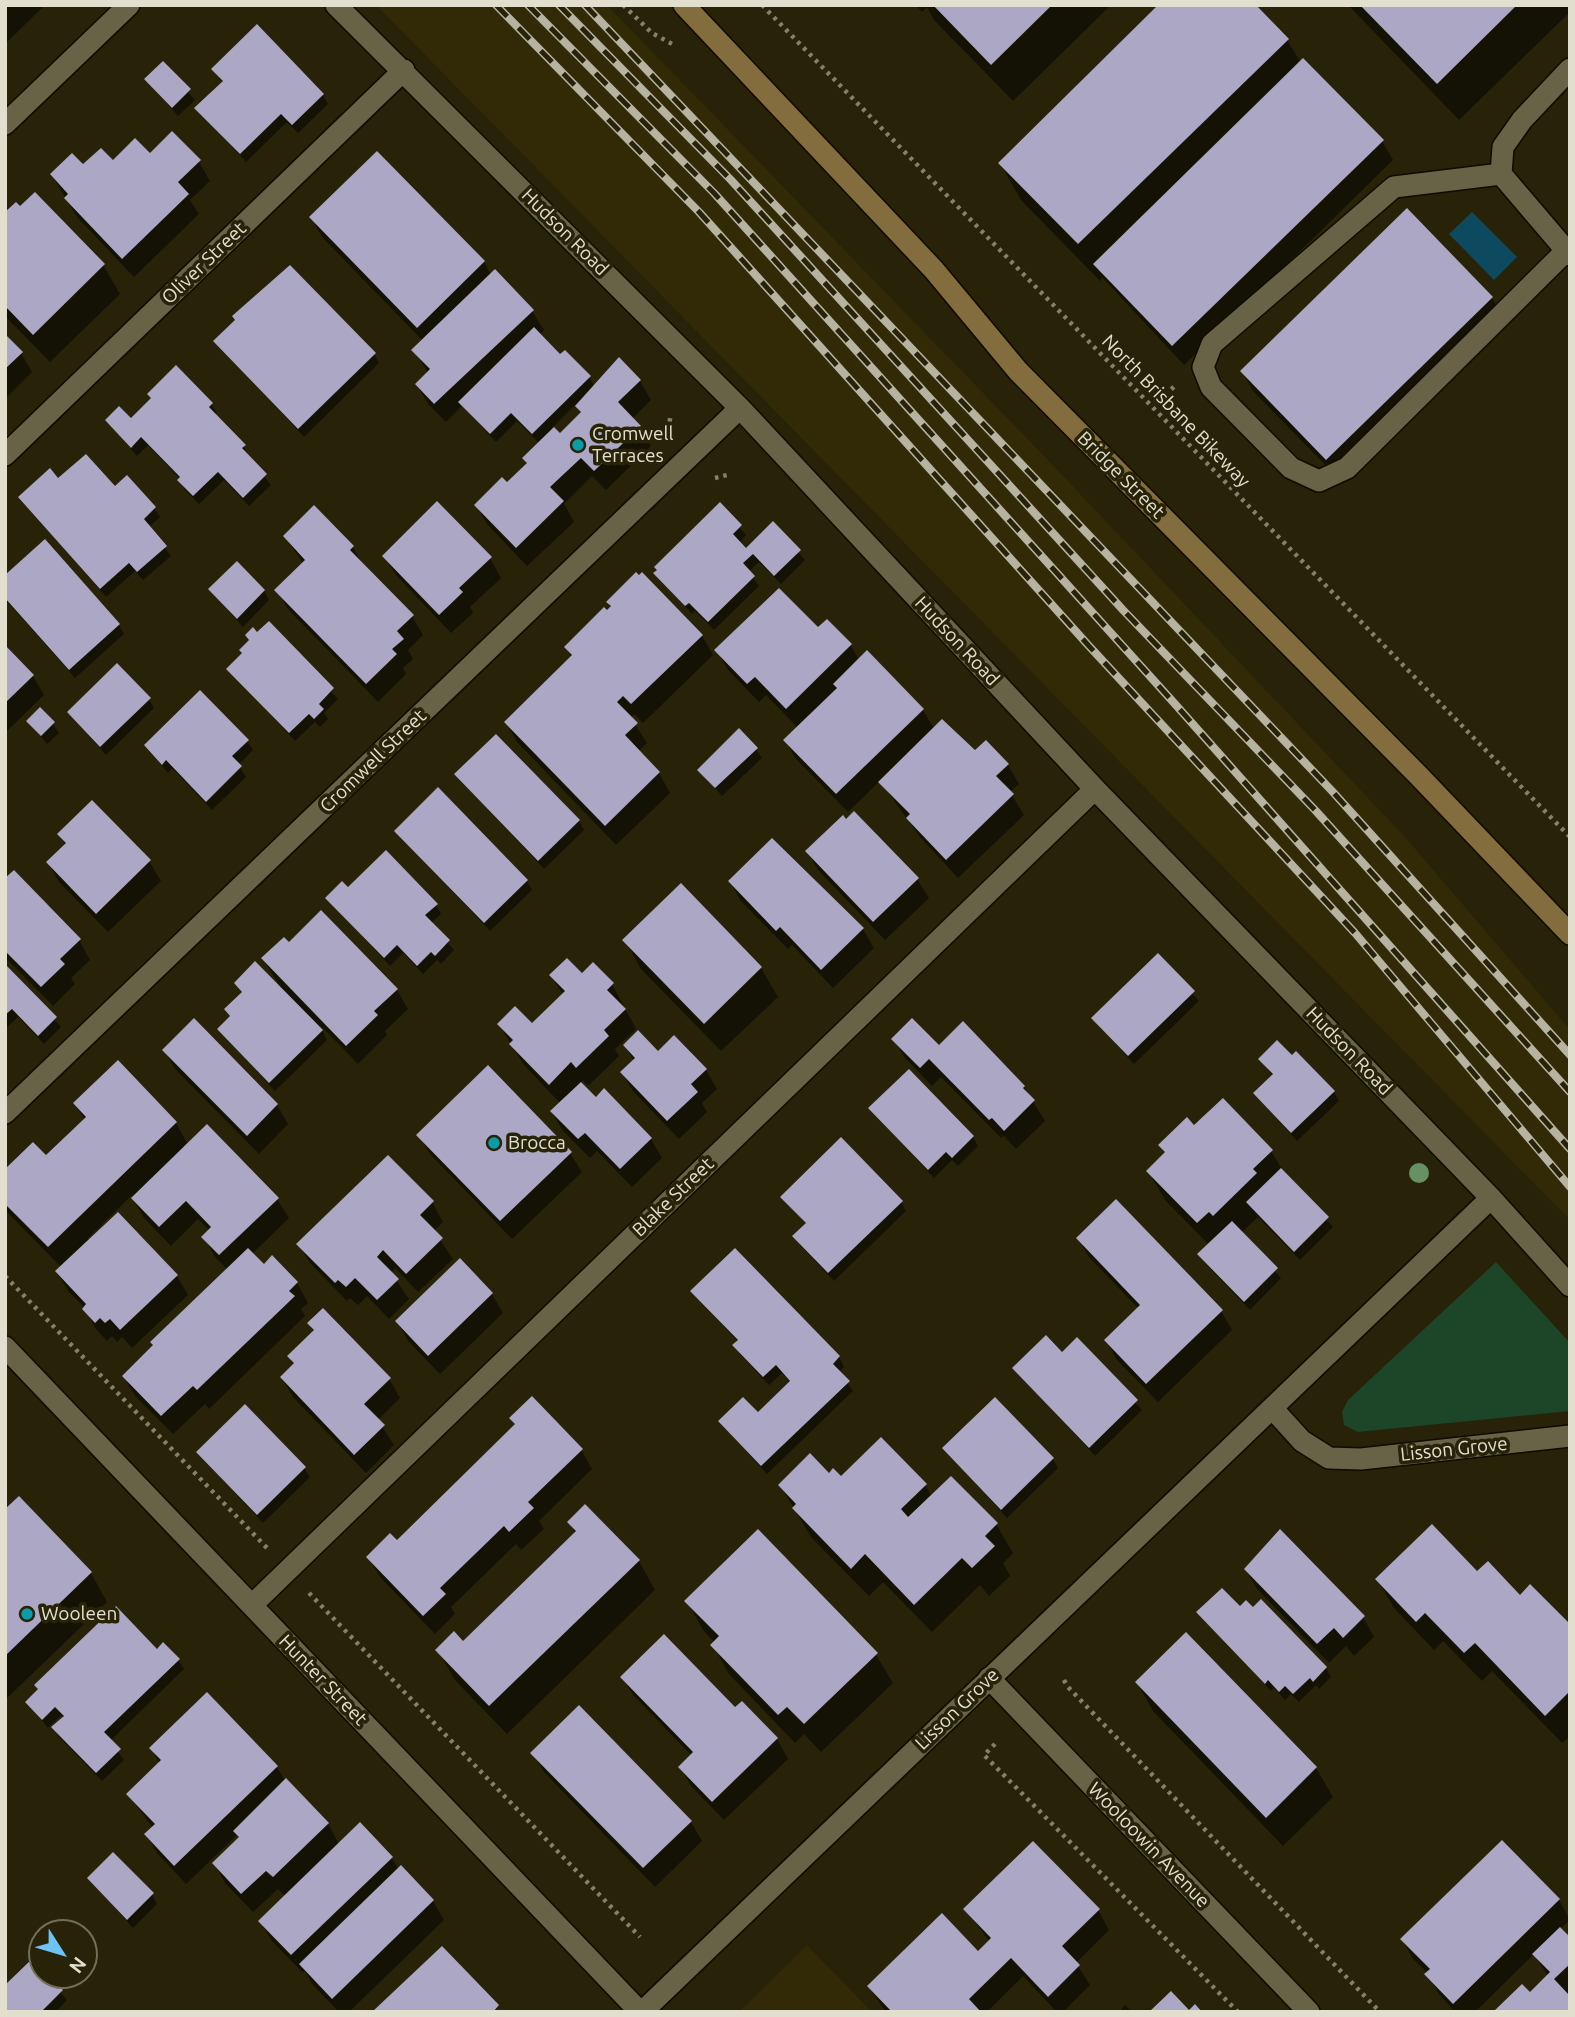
<!DOCTYPE html>
<style>
body{margin:0}
#map{position:relative;width:1575px;height:2017px;overflow:hidden;background:#272208;font-family:Ubuntu,sans-serif}
canvas{display:block}
.frame{position:absolute;inset:0;border:7px solid #e2dfcf;pointer-events:none}
.north{position:absolute;left:28px;top:1919px;width:70px;height:70px;box-sizing:border-box;background:#272208;border:2px solid #726e58;border-radius:50%;rotate:127deg;font-size:19px;font-weight:700;line-height:28px;text-align:center;color:#e2dfcf}
.north::after{content:'';display:block;margin:auto;width:24px;height:32px;background:#6fc2f4;clip-path:polygon(50% 0,100% 100%,50% 72%,0 100%)}
</style>
<div id="map">
<canvas width="1575" height="2017"></canvas>
<div class="frame"></div>
<div class="north">N</div>
</div>
<script>
const c = document.querySelector('canvas').getContext('2d');
c.lineJoin = 'round';
function fillPath(path, color) { c.fillStyle = color; c.fill(path, 'evenodd'); }
const toPath = rows => new Path2D(rows.map(r => 'M' + r).join(''));
function strokePath(path, color, width, dash) { c.strokeStyle = color; c.lineWidth = width; c.lineCap = dash ? 'butt' : 'round'; c.setLineDash(dash || []); c.stroke(path); }
function write(font, color, halo, rows, align = 'center') {
  c.font = font + ' Ubuntu,sans-serif'; c.lineWidth = 7; c.setLineDash([]); c.textBaseline = 'middle'; c.strokeStyle = halo; c.fillStyle = color; for (const [text, x, y, turn = 0] of rows) {
    c.save(); c.translate(x, y); c.rotate((+turn || 0) * Math.PI / 180); c.textAlign = isNaN(turn) ? turn : align; if (halo) c.strokeText(text, 0, 0); c.fillText(text, 0, 0); c.restore();
  }
}
fillPath(toPath([
 [376,5,607,5,1048,460,1405,837,1570,1030,1570,1220],
 [807,1945,872,2012,739,2012]
]), '#322a07');
fillPath(toPath([
 [1496,1262,1570,1343,1570,1411,1358,1432,1344,1425,1342,1412,1348,1400]
]), '#1d4528');
fillPath(toPath([
 [1472,212,1517,257,1494,280,1449,234]
]), '#0d4a5f');
fillPath(toPath([
 [5,5,45,5,5,44],
 [916,5,1111,5,1013,101,934,20,927,7,922,12],
 [1348,5,1570,5,1570,12,1459,120],
 [1287,40,1301,63,1382,141,1393,160,1184,365,1103,278,1100,281,1021,200,1000,163],
 [163,63,195,100,178,116,146,80],
 [213,69,323,95,328,104,298,133,287,122,246,162,197,108,223,83],
 [377,153,484,262,491,275,532,311,544,330,539,335,560,357,589,377,595,387,640,381,651,400,632,419,651,446,606,490,592,476,564,504,574,522,527,566,487,524,476,505,507,485,528,464,539,443,517,421,496,442,462,406,446,422,428,404,417,385,428,373,414,350,423,341,322,237,311,217],
 [576,404,581,414,560,435,552,428],
 [150,156,199,162,210,181,190,200,199,214,134,277,77,217,52,175],
 [20,208,103,265,120,294,50,362,5,316,5,215],
 [1492,298,1503,317,1338,478,1253,391,1242,371],
 [5,336,21,353,32,372,5,399],
 [215,341,374,354,379,363,304,437],
 [211,404,217,413,214,415,244,446,248,457,271,485,249,506,224,480,199,504,184,489,180,479,148,445,137,456,107,421,131,421],
 [58,481,114,488,154,508,160,517,149,527,171,556,143,580,135,571,106,597,20,497],
 [720,505,746,535,739,543,746,550,773,523,805,560,781,584,759,562,748,572,759,586,714,630,695,611,692,614,656,573],
 [285,537,353,547,363,565,412,616,423,635,408,650,413,659,403,668,406,674,378,702,288,609,277,590,304,564],
 [384,556,490,558,501,578,470,607,473,613,451,633,396,575],
 [5,577,119,625,124,634,75,678,5,599],
 [210,590,264,591,269,600,243,627],
 [608,602,702,636,713,655,643,723,634,714,631,718,647,743,638,752,659,773,670,793,616,845,517,742,506,722,572,658,566,647,611,608],
 [827,621,851,646,859,660,923,710,934,729,975,752,1008,765,1019,784,1010,792,1024,815,958,878,920,837,880,781,848,812,796,759,785,740,798,728,766,695,759,702,728,670,717,651,818,630],
 [269,624,338,699,324,713,328,719,320,727,315,722,295,741,229,669],
 [5,647,33,676,44,695,5,733],
 [149,699,154,708,106,755,69,713],
 [28,721,53,724,59,733,47,744],
 [247,741,253,750,238,765,246,777,212,810,172,768,168,773,146,746],
 [756,749,762,758,722,796,700,770],
 [456,775,579,821,584,830,544,869],
 [396,832,527,881,532,890,490,931],
 [59,834,149,861,161,881,108,932,59,882,48,862,66,845],
 [807,851,917,879,929,898,885,940,818,870],
 [5,880,79,940,90,960,71,978,75,984,53,1006,5,957],
 [730,882,863,929,874,948,833,988,792,945,788,949,741,901],
 [348,890,436,905,441,914,431,923,454,950,441,964,437,960,423,974,403,953,390,966,327,898],
 [625,940,761,968,778,997,721,1051,641,969],
 [1158,955,1199,1001,1134,1064,1093,1019],
 [263,959,397,990,408,1009,385,1031,387,1035,358,1064,320,1025,327,1040,275,1091,219,1029,231,1018,226,1009,243,994,236,983,279,985],
 [5,966,61,1027,44,1044,18,1017,5,1029],
 [551,975,582,976,612,984,636,1029,615,1049,619,1056,588,1086,583,1081,580,1083,595,1099,651,1139,662,1158,632,1187,597,1151,590,1158,563,1131,552,1112,561,1104,523,1064,499,1024,532,1025,563,995],
 [194,1021,277,1105,288,1124,259,1154,175,1069,164,1050],
 [894,1039,939,1048,1024,1087,1045,1121,1016,1149,1004,1136,1001,1138,941,1077,932,1086,905,1058],
 [625,1045,706,1070,717,1089,702,1103,707,1112,679,1139,633,1091,622,1072,634,1061],
 [1292,1057,1334,1092,1339,1101,1297,1141,1255,1094,1273,1076,1260,1060],
 [75,1104,176,1123,188,1145,277,1199,289,1218,252,1254,264,1266,272,1258,297,1283,308,1303,301,1309,305,1316,209,1409,205,1404,173,1434,135,1396,124,1377,228,1270,215,1257,204,1237,210,1231,198,1219,171,1246,144,1218,131,1196,87,1239,177,1276,188,1295,132,1348,122,1337,117,1342,112,1336,107,1341,95,1328,85,1308,68,1291,57,1272,62,1268,5,1210,5,1171,46,1158,85,1120],
 [870,1108,973,1137,978,1146,958,1166,952,1160,934,1178],
 [1194,1127,1271,1151,1285,1174,1333,1227,1300,1260,1258,1217,1241,1233,1281,1278,1250,1310,1205,1263,1199,1254,1209,1245,1165,1200,1148,1171,1166,1154,1160,1145],
 [419,1135,570,1153,582,1172,512,1239,430,1154],
 [783,1197,901,1202,906,1211,834,1281,800,1245,795,1236,807,1225],
 [432,1202,443,1222,434,1231,453,1259,418,1292,395,1268,391,1273,409,1299,389,1319,367,1296,358,1305,350,1298,347,1301,310,1263,298,1244],
 [1078,1238,1221,1311,1232,1330,1158,1402,1117,1360,1106,1340,1139,1309,1089,1257],
 [735,1250,839,1357,844,1367,839,1372,853,1391,767,1474,720,1422,758,1414,791,1383,782,1373,769,1385,740,1354,734,1345,738,1342,693,1292],
 [492,1294,503,1313,440,1374,408,1341,397,1321],
 [309,1324,389,1379,400,1398,378,1420,394,1445,366,1473,293,1397,282,1378,294,1365,289,1356,314,1332],
 [1077,1340,1142,1410,1095,1456,1014,1368,1062,1355],
 [511,1419,581,1450,592,1469,539,1521,544,1529,521,1550,516,1544,451,1607,455,1614,435,1634,380,1577,368,1557,396,1543,516,1426],
 [944,1449,1053,1459,1058,1468,1007,1518],
 [198,1453,304,1468,310,1477,263,1523],
 [829,1476,925,1485,932,1497,996,1524,1013,1553,1003,1563,1010,1576,989,1596,980,1585,932,1632,883,1582,869,1596,811,1537,780,1485],
 [19,1498,91,1573,107,1602,5,1700,5,1511],
 [569,1522,639,1561,655,1590,507,1734,454,1679,438,1650,463,1644,576,1534],
 [1246,1570,1363,1617,1374,1637,1354,1656,1346,1646,1329,1663,1257,1589],
 [1477,1574,1570,1627,1570,1736,1562,1743,1492,1671,1482,1681,1443,1641,1434,1650,1394,1608,1377,1579],
 [687,1601,876,1655,893,1683,821,1752,804,1734,795,1743,729,1674,713,1645,715,1643,703,1630],
 [1240,1609,1326,1668,1331,1677,1319,1689,1316,1685,1299,1702,1291,1694,1285,1700,1274,1688,1271,1691,1199,1612],
 [1186,1635,1316,1768,1333,1797,1283,1846,1153,1711,1137,1683],
 [178,1660,184,1669,110,1741,124,1760,102,1781,59,1737,54,1728,64,1718,61,1715,48,1728,27,1702],
 [622,1677,735,1710,742,1703,777,1739,788,1759,724,1820,691,1786,680,1767,692,1756,634,1696],
 [151,1748,277,1767,285,1781,328,1824,339,1844,360,1824,392,1858,399,1870,433,1901,444,1920,349,2012,339,2012,312,1984,305,1971,303,1973,271,1940,260,1921,285,1896,278,1889,253,1912,225,1883,214,1863,239,1838,237,1835,186,1884,157,1853,146,1834,153,1828,128,1794,160,1764],
 [533,1753,691,1822,702,1841,655,1887,544,1772],
 [1502,1843,1559,1900,1570,1920,1560,1929,1570,1940,1570,1994,1529,1994,1548,1976,1534,1954,1475,2012,1455,2012,1438,1993,1428,1973,1413,1959,1402,1939],
 [89,1878,152,1894,157,1904,133,1928],
 [966,1910,1098,1910,1109,1930,1076,1963,1090,1985,1063,2012,1057,2012,1023,1976,987,2012,886,2012,869,1987,978,1953,990,1942],
 [42,1970,42,1975,47,1975,67,2000,55,2012,5,2012],
 [1125,2005,1132,2012,1119,2012]
]), '#0007');
fillPath(toPath([
 [933,5,1052,5,991,65],
 [1158,5,1256,5,1289,39,1078,244,998,163],
 [1360,5,1517,5,1437,84],
 [257,24,324,94,292,125,281,114,240,154,194,108,223,81,211,69],
 [1303,58,1384,140,1172,346,1093,264],
 [163,61,191,89,172,108,144,79],
 [172,131,201,160,178,182,189,194,122,259,64,198,68,194,50,174,72,153,83,164,101,148,113,160,135,138,150,153],
 [377,151,485,261,417,328,309,217],
 [35,192,105,264,33,335,5,306,5,212,16,202,20,206],
 [1407,208,1493,297,1326,460,1240,371],
 [290,265,376,353,298,429,213,341,235,320,232,316],
 [495,269,534,310,434,404,415,384,430,369,411,350],
 [534,327,560,354,565,350,591,376,532,434,511,413,490,434,458,402],
 [5,334,23,352,5,369],
 [619,357,641,380,618,402,641,426,594,471,581,458,550,487,564,501,516,548,474,505,502,477,507,482,527,463,522,458,554,427,560,433,581,412,575,406],
 [176,365,213,403,209,407,246,445,242,448,267,474,243,498,218,472,193,496,177,480,180,477,141,437,131,448,105,420,119,406,131,418,151,398,147,394],
 [86,454,115,486,127,475,156,507,144,519,167,546,137,572,129,563,100,589,18,497,50,468,58,478],
 [437,501,492,557,459,588,463,592,439,615,382,556],
 [720,502,742,525,733,534,746,548,773,521,801,550,774,576,753,554,743,563,755,576,708,622,689,603,685,606,653,573,657,570,654,567],
 [314,505,354,546,350,550,414,615,397,631,404,639,392,649,397,654,366,684,274,590,305,560,283,536],
 [45,539,120,624,69,670,5,598,5,575],
 [237,561,265,590,237,619,208,589],
 [636,572,639,575,642,572,703,635,631,704,623,696,617,702,638,723,625,735,660,772,605,826,504,722,572,655,564,647,604,607,607,610,611,606,606,602],
 [779,588,818,627,827,619,852,644,786,709,755,677,747,684,714,650],
 [269,621,334,688,319,704,324,709,314,719,309,714,289,733,226,669,242,653,239,650,249,640,245,635,253,627,257,632],
 [5,645,34,675,5,703],
 [867,650,924,709,836,794,783,740,837,688,833,684],
 [117,663,151,698,100,747,67,712],
 [200,690,249,740,232,756,242,766,206,802,166,760,162,765,144,745],
 [40,707,55,722,41,736,26,721],
 [942,719,975,750,986,740,1009,764,996,776,1014,794,946,860,906,818,910,814,878,782],
 [739,728,758,748,715,788,697,770],
 [496,734,580,820,538,861,454,774],
 [438,787,528,880,484,923,394,831],
 [92,800,151,860,96,914,46,862,66,843,57,834],
 [854,811,919,878,873,922,805,851,843,815,846,819],
 [772,838,864,928,821,970,780,927,776,931,728,881],
 [386,850,438,904,425,915,450,940,435,956,431,952,417,966,397,945,384,958,325,898,342,881,348,887],
 [14,870,81,939,60,959,65,964,41,987,5,951,5,878],
 [681,883,762,967,704,1024,622,940],
 [321,910,398,989,374,1011,378,1015,346,1046,261,958,284,937,289,942],
 [1158,953,1195,991,1128,1056,1091,1018],
 [567,958,582,973,593,962,614,983,607,990,626,1009,604,1030,609,1036,576,1068,571,1062,549,1085,509,1044,513,1040,497,1024,515,1006,532,1023,565,991,549,975],
 [255,961,323,1030,269,1083,217,1029,230,1016,224,1009,242,992,234,983],
 [5,964,57,1017,38,1036,12,1009,5,1015],
 [194,1018,278,1104,247,1136,162,1050],
 [912,1018,939,1045,963,1021,1025,1086,1023,1088,1035,1100,1004,1131,992,1118,989,1120,929,1059,920,1068,891,1039],
 [638,1030,658,1051,674,1035,707,1069,691,1084,698,1092,667,1121,620,1072,635,1058,623,1045],
 [1277,1040,1292,1055,1296,1051,1335,1091,1291,1133,1253,1093,1273,1074,1258,1059],
 [118,1060,177,1122,48,1247,5,1204,5,1169,33,1142,46,1155,86,1117,73,1103],
 [488,1065,572,1152,500,1221,416,1135],
 [909,1069,974,1136,952,1158,946,1152,928,1170,868,1108],
 [581,1082,596,1097,604,1088,652,1138,620,1169,585,1133,578,1139,550,1111],
 [1223,1098,1273,1150,1253,1169,1257,1173,1213,1216,1209,1212,1197,1223,1146,1171,1165,1152,1158,1145,1187,1117,1194,1125],
 [207,1124,279,1198,219,1255,201,1237,211,1227,186,1201,159,1227,131,1198],
 [841,1137,903,1201,828,1273,792,1236,806,1223,780,1197],
 [388,1155,434,1201,420,1215,443,1238,406,1274,383,1250,377,1257,399,1279,377,1300,355,1278,346,1287,338,1280,335,1283,296,1244],
 [1281,1168,1329,1217,1294,1252,1246,1202],
 [1116,1199,1223,1310,1146,1384,1104,1340,1140,1305,1076,1238],
 [118,1212,178,1275,120,1330,110,1319,105,1323,100,1318,95,1323,82,1309,86,1304,55,1271],
 [1232,1221,1278,1268,1244,1302,1197,1254],
 [248,1248,264,1264,272,1255,298,1282,289,1291,295,1296,197,1390,193,1386,161,1416,122,1376,153,1345,150,1342],
 [735,1248,840,1356,833,1364,850,1381,761,1466,718,1421,743,1397,758,1412,790,1381,776,1365,763,1377,732,1345,738,1340,690,1291],
 [460,1258,493,1293,428,1356,395,1321],
 [323,1308,391,1378,364,1404,385,1425,354,1455,280,1377,294,1363,287,1356,314,1330,307,1323],
 [1046,1335,1062,1352,1077,1337,1138,1400,1089,1448,1012,1368],
 [532,1396,583,1449,528,1502,534,1508,509,1532,504,1526,440,1588,446,1594,423,1616,366,1557,390,1533,397,1540,515,1424,509,1418],
 [995,1397,1054,1458,1001,1510,942,1448],
 [245,1404,306,1467,257,1515,196,1452],
 [881,1437,927,1484,901,1509,908,1517,951,1476,998,1523,985,1536,995,1546,972,1568,962,1558,914,1605,865,1554,851,1569,792,1508,796,1504,778,1485,810,1453,829,1473,833,1468,841,1476],
 [19,1496,92,1572,5,1656,5,1509],
 [585,1504,640,1560,489,1706,435,1650,454,1631,463,1641,576,1531,567,1522],
 [1432,1524,1477,1571,1488,1561,1520,1595,1530,1584,1570,1624,1570,1691,1545,1716,1475,1643,1464,1653,1425,1613,1416,1622,1375,1579],
 [758,1529,878,1653,804,1724,787,1707,778,1715,710,1645,719,1636,684,1601],
 [1280,1529,1365,1616,1343,1638,1334,1628,1317,1644,1244,1569],
 [1222,1588,1240,1606,1246,1600,1253,1607,1261,1599,1327,1667,1313,1682,1310,1678,1293,1694,1285,1686,1279,1692,1268,1680,1265,1684,1196,1612],
 [116,1606,157,1649,163,1642,180,1659,104,1732,121,1749,96,1773,51,1727,64,1716,55,1707,42,1720,25,1702,38,1689,34,1685],
 [1186,1632,1317,1767,1266,1818,1135,1682],
 [664,1634,735,1707,742,1701,778,1738,712,1802,678,1767,693,1752,620,1677],
 [207,1692,278,1766,174,1866,144,1834,155,1824,126,1794,161,1760,149,1748],
 [579,1705,692,1821,643,1868,530,1753],
 [286,1778,329,1823,273,1877,266,1871,241,1894,212,1863,239,1837,233,1831],
 [360,1822,393,1857,291,1955,258,1921],
 [1502,1840,1560,1899,1453,2004,1424,1974,1430,1969,1400,1939],
 [1033,1841,1100,1909,1062,1946,1080,1965,1048,1997,1011,1958,969,1999,981,2012,892,2012,867,1986,942,1913,978,1951,991,1938,963,1909],
 [113,1852,154,1893,127,1920,87,1878],
 [401,1865,434,1900,332,1999,299,1964],
 [1560,1927,1570,1937,1570,1964,1554,1979,1570,1996,1570,2012,1493,2012,1522,1984,1530,1992,1550,1972,1532,1954],
 [442,1946,499,2005,493,2012,372,2012],
 [33,1958,42,1967,42,1975,49,1975,63,1990,41,2012,5,2012,5,1985],
 [1171,1991,1189,2010,1195,2004,1202,2012,1149,2012]
]), '#aba7c4');
const street = toPath([
 [336,5,740,408,1095,789,1491,1198,1570,1286],
 [1570,69,1522,120,1503,147,1501,174,1570,255],
 [5,124,129,5],
 [1501,174,1394,187,1212,344,1203,367,1211,387,1291,468,1319,481,1347,468,1566,251],
 [5,455,404,70],
 [5,1113,740,408],
 [5,1347,640,2012],
 [1273,1409,1302,1441,1329,1458,1361,1459,1570,1436],
 [252,1605,1095,789],
 [989,1678,1309,2012],
 [642,2012,1491,1198]
]);
const secondary = toPath([
 [684,5,934,270,1018,371,1419,776,1570,934]
]);
strokePath(street, '#100b00', 24);
strokePath(secondary, '#100b00', 24);
strokePath(toPath([
 [623,5,652,33,674,45],
 [762,5,1570,837],
 [1165,395,1177,384],
 [668,430,671,414],
 [715,478,731,474],
 [5,1276,267,1548],
 [309,1593,640,1937],
 [1064,1680,1067,1686,1380,2012],
 [995,1744,984,1755,1238,2012]
]), '#84806b', 4.5, [3.5, 5]);
strokePath(street, '#686247', 21);
strokePath(secondary, '#836d3f', 21);
const rail = toPath([
 [496,5,699,212,1089,646,1355,933,1570,1187],
 [528,5,714,193,1175,704,1570,1149],
 [559,5,731,180,1123,610,1315,810,1570,1092],
 [585,5,1332,791,1570,1055]
]);
strokePath(rail, '#b7b3a1', 8);
strokePath(rail, '#272208', 5, [16]);
c.fillStyle = '#679063';
for (const [x, y] of [
 [1419,1173]
]) { c.beginPath(); c.arc(x, y, 10, 0, 2 * Math.PI); c.fill(); }
for (const [x, y, r, color] of [
 [578,445,7,"#0f9aa8"],
 [494,1143,7,"#0f9aa8"],
 [27,1614,7,"#0f9aa8"]
]) { const dot = new Path2D(); dot.arc(x, y, r, 0, 2 * Math.PI); c.fillStyle = color; c.fill(dot); strokePath(dot, '#272208', 2.5); }
write('19px', '#e2dfcf', '#272208', [
 ["Hudson Road",565,232,45],
 ["Oliver Street",204,263,-44],
 ["North Brisbane Bikeway",1176,411,46],
 ["Bridge Street",1121,475,45],
 ["Hudson Road",957,641,47],
 ["Cromwell Street",373,761,-44],
 ["Hudson Road",1349,1051,46],
 ["Blake Street",673,1197,-44],
 ["Lisson Grove",1454,1449,-6],
 ["Hunter Street",323,1680,46],
 ["Lisson Grove",957,1709,-44],
 ["Wooloowin Avenue",1149,1845,46]
]);
write('19px', '#e2dfcf', '#272208', [
 ["Cromwell",592,434],
 ["Terraces",592,456],
 ["Brocca",508,1143],
 ["Wooleen",41,1614]
], 'left');
</script>
